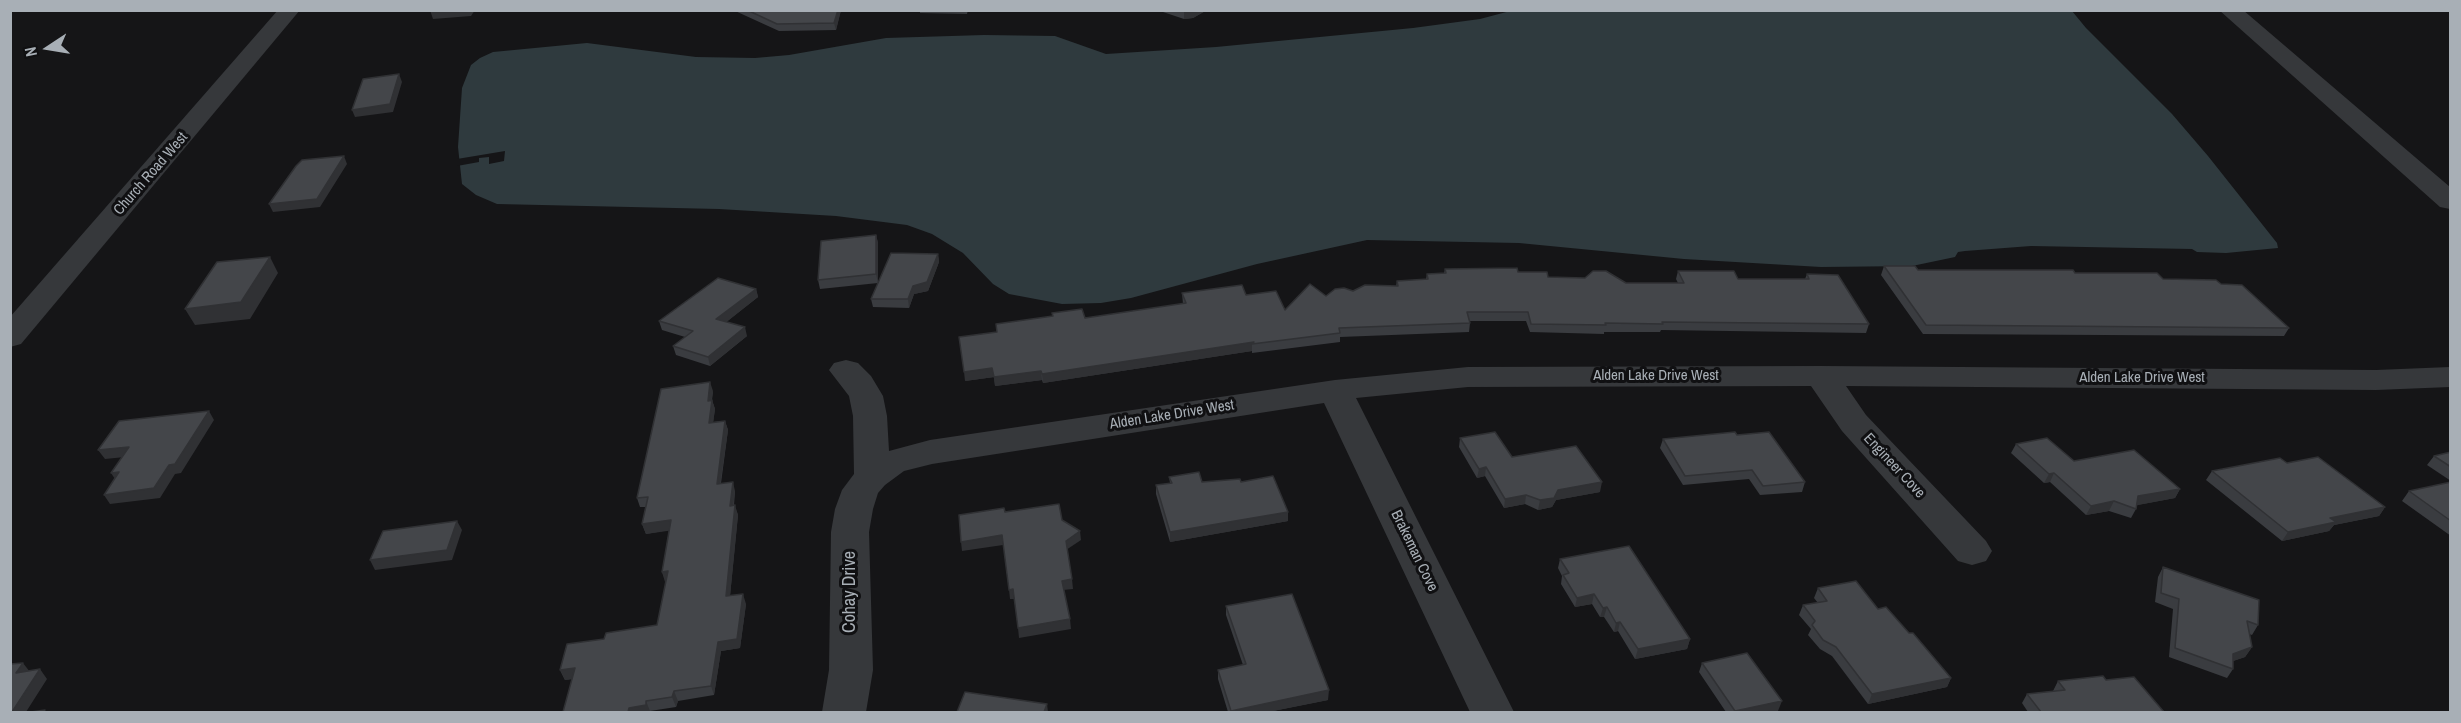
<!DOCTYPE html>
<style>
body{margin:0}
#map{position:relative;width:2461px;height:723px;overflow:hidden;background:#151517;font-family:"Archivo Narrow",sans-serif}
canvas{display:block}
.frame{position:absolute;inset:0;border:12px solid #a8afb6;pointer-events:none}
.north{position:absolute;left:18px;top:18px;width:60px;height:60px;-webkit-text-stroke:4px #101012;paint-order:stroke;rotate:258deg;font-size:16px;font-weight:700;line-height:24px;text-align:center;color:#a8afb6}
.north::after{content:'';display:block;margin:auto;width:21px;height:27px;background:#a8afb6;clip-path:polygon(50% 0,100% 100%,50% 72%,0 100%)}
</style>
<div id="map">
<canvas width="2461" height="723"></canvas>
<div class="frame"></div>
<div class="north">N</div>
</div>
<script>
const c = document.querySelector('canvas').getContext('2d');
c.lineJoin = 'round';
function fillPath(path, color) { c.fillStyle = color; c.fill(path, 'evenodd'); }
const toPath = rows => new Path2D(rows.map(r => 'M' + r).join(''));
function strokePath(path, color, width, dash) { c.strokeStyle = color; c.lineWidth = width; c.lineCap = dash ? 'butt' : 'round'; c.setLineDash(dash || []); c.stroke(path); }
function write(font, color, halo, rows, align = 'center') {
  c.font = font + ' "Archivo Narrow",sans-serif'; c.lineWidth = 6; c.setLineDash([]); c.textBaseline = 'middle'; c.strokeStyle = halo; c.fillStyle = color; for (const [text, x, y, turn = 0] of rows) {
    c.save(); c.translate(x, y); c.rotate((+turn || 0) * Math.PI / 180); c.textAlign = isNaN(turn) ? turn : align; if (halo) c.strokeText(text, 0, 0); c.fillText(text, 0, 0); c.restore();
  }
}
fillPath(toPath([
 [1514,10,2072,11,2086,28,2172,114,2208,156,2277,243,2278,248,2226,253,2197,252,2192,249,2031,246,1965,251,1958,252,1955,257,1912,266,1821,267,1684,259,1519,243,1367,240,1257,264,1131,298,1101,303,1062,304,1009,294,993,284,963,253,932,234,907,225,836,216,719,209,497,204,476,195,462,184,458,147,462,88,471,65,480,58,493,52,587,43,696,57,755,58,789,55,886,38,984,35,1055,36,1106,54,1216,47,1413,28,1480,19]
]), '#2f3a3e');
fillPath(toPath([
 [505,151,504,161,489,164,489,157,479,158,479,162,457,166,457,159]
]), '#151517');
fillPath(toPath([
 [2219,10,2243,10,2450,187,2450,209,2440,207,2219,10],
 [846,360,858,363,871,376,883,396,887,416,889,451,930,440,1335,380,1468,367,1821,366,2376,370,2450,367,2450,387,2376,390,1846,386,1866,415,1986,541,1992,551,1986,561,1972,565,1958,561,1842,431,1811,386,1468,387,1356,398,1514,712,1470,712,1324,403,932,464,904,471,885,485,878,493,873,509,869,532,873,670,866,712,822,712,829,670,831,532,835,509,842,490,854,474,853,416,849,396,829,370,834,363,846,360]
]), '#36383b');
fillPath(toPath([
 [278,10,300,10,21,344,10,347,10,317,278,10]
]), '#36383b');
fillPath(toPath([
 [733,10,841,10,836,30,779,31],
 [920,10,968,10,967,14,920,13],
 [1157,10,1207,10,1193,18,1184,19],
 [876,235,878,243,878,283,820,289,818,280],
 [938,254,939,262,928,291,914,294,909,308,873,307,871,299],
 [1884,266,1918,270,2075,273,2221,284,2289,328,2284,336,1923,334,1881,275],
 [1445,269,1518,272,1548,277,1626,283,1678,283,1676,279,1678,271,1738,279,1805,279,1807,274,1869,324,1866,333,1661,330,1660,332,1604,332,1604,334,1530,332,1526,321,1469,321,1470,323,1469,332,1340,337,1340,342,1252,353,1252,351,1043,383,1042,380,995,386,994,377,965,381,997,332,1052,316,1052,313,1085,318,1183,304,1182,293,1246,295,1285,310,1326,296,1396,286,1397,281,1426,279,1427,274,1444,273],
 [756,289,758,297,726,322,747,336,710,366,676,355,673,346,685,337,662,330,659,321],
 [713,391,712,400,715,409,713,422,725,421,728,430,721,483,735,491,734,505,738,515,730,596,746,604,740,648,721,651,714,695,678,701,676,707,650,711,650,712,563,712,572,679,565,680,560,670,604,639,657,625,666,582,662,572,669,530,646,534,642,524,646,507,640,507,637,498],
 [1737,435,1805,482,1802,492,1760,495,1749,479,1683,485,1660,448,1663,439],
 [1460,438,1512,457,1600,492,1556,500,1552,507,1538,510,1525,504,1504,508,1485,476,1477,478,1459,447],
 [2016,444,2074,461,2180,489,2175,498,2137,505,2136,509,2131,518,2109,511,2086,515,2050,482,2044,483,2011,453],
 [2451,452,2451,481,2427,465,2434,456],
 [2287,463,2385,507,2379,516,2334,525,2329,531,2282,541,2206,480,2212,471],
 [1169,477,1202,482,1241,482,1288,512,1288,521,1170,542,1156,494,1156,485,1170,483],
 [2451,482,2451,536,2402,501,2409,491],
 [1560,559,1690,639,1687,649,1635,659,1618,631,1614,632,1604,617,1600,617,1592,604,1575,607,1561,584,1562,576,1558,568],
 [2163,567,2258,625,2252,635,2249,634,2252,647,2245,657,2233,661,2233,669,2227,678,2169,657,2173,609,2155,602,2158,577],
 [1818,588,1878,609,1909,633,1951,678,1947,687,1868,704,1832,656,1820,649,1808,635,1811,629,1799,615,1803,605,1818,603,1814,598],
 [1226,606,1328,700,1268,712,1228,712,1218,679,1218,670,1243,665,1226,615],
 [1702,663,1778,711,1770,712,1726,712,1699,672],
 [2106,680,2164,712,2028,712,2022,703,2027,694,2053,691,2058,681]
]), '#3a3c40');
fillPath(toPath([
 [430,10,475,10,471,16,433,19],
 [838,10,841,10,836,30,834,23],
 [1189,10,1207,10,1193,18,1184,19,1184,11],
 [399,74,402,82,393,112,355,117,352,110],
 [344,156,347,164,320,207,273,212,269,204],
 [876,235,878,243,878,283,876,274],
 [938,254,939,262,928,291,914,294,909,308,908,299,913,286],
 [270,257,278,273,250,319,195,325,185,309],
 [756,289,758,297,719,328,716,319],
 [745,327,747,336,710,366,708,357],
 [1254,342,1252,344,1252,351,1043,383,1042,374],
 [992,368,994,377,965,381,964,372],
 [1041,371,1042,380,995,386,994,377],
 [710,382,713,391,710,410,708,401],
 [712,400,715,409,712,432,709,423],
 [209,411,214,420,181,473,175,474,160,498,110,504,104,495,169,465],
 [725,421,728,430,719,493,717,484],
 [129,447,135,456,105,459,98,450],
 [1486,467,1485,476,1477,478,1479,469],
 [119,472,117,482,111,473],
 [2054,473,2050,482,2044,483,2049,474],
 [733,482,735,491,732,515,730,506],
 [1602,482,1600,492,1556,500,1552,507,1538,510,1540,500,1558,490],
 [2180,489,2175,498,2133,506,2138,496],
 [1526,495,1525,504,1504,508,1505,499],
 [2114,501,2109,511,2086,515,2091,506],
 [735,505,738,515,729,606,726,596],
 [2385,507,2379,516,2334,525,2329,531,2282,541,2288,532,2330,518],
 [1288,512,1288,521,1170,542,1170,532],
 [671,520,674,530,646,534,642,524],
 [457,521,462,530,452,560,375,570,370,560],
 [1080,531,1081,540,1066,550,1066,541],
 [1002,535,1003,545,962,551,961,542],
 [668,571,671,581,665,582,662,572],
 [1072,579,1073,589,1063,590,1062,581],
 [1013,589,1014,599,1010,599,1009,590],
 [743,594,746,604,740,648,721,651,714,695,711,686,718,642],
 [1594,594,1592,604,1575,607,1577,598],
 [1607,607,1604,617,1600,617,1603,608],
 [1070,619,1071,629,1019,638,1018,628],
 [1620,622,1618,631,1614,632,1616,623],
 [1690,639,1687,649,1635,659,1638,649],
 [2252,647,2245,657,2227,663,2233,654],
 [23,663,30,672,16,673],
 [575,668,579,678,565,680,560,670],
 [40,669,47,679,26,712,12,712],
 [1951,678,1947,687,1868,704,1872,694],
 [1329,690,1328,700,1268,712,1231,712,1231,711],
 [674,691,678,701,676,707,672,697],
 [646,701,650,711,650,712,628,712,629,708],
 [1782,701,1778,711,1770,712,1735,712,1735,711],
 [1047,704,1048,712,1044,712]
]), '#303134');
const building = toPath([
 [747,10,838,10,834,23,777,24,747,10],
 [399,74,390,104,352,110,363,79,399,74],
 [344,156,317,199,269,204,296,166,302,160,344,156],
 [876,235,876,274,818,280,821,241,876,235],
 [891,253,938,254,927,282,913,286,908,299,871,299,891,253],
 [270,257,241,302,185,309,217,262,270,257],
 [1884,266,1915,266,1918,270,2073,270,2075,273,2157,273,2163,279,2216,280,2221,284,2242,285,2289,328,1926,325,1884,266],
 [1517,268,1518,272,1547,272,1548,277,1585,278,1593,271,1606,271,1626,283,1684,283,1678,271,1734,271,1738,279,1809,279,1807,274,1838,275,1869,324,1662,322,1663,324,1605,323,1606,325,1531,324,1528,312,1467,312,1470,323,1339,328,1340,333,1252,344,1254,342,1042,374,1041,371,994,377,992,368,964,372,959,337,997,332,996,324,1053,316,1052,313,1082,309,1085,318,1186,303,1182,293,1242,285,1246,295,1276,291,1285,310,1310,284,1326,296,1335,289,1344,288,1353,291,1365,285,1398,286,1397,281,1428,279,1427,274,1446,273,1445,269,1517,268],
 [718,278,756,289,716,319,745,327,708,357,673,346,693,331,659,321,718,278],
 [710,382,708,401,712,400,709,423,725,421,717,484,733,482,730,506,735,505,726,596,743,594,737,639,718,642,711,686,674,691,672,697,646,701,646,705,629,708,628,712,563,712,575,668,560,670,567,644,604,639,606,633,657,625,668,571,662,572,671,520,642,524,648,497,637,498,661,389,710,382],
 [209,411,175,464,169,465,154,488,104,495,119,472,111,473,129,447,98,450,119,421,209,411],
 [1495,432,1512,457,1576,446,1602,482,1558,490,1554,498,1540,500,1526,495,1505,499,1486,467,1479,469,1460,438,1495,432],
 [1735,432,1737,435,1769,432,1805,482,1763,486,1752,470,1685,476,1663,439,1735,432],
 [2047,438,2074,461,2134,450,2180,489,2138,496,2136,509,2114,501,2091,506,2054,473,2049,474,2016,444,2047,438],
 [2451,452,2451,467,2434,456,2451,452],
 [2318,457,2385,507,2330,518,2336,522,2288,532,2212,471,2280,458,2287,463,2318,457],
 [1199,472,1202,482,1240,479,1241,482,1273,476,1288,512,1170,532,1156,485,1172,483,1169,477,1199,472],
 [2451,482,2451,521,2409,491,2451,482],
 [1059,504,1062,520,1080,531,1066,541,1072,579,1062,581,1070,619,1018,628,1013,589,1009,590,1002,535,961,542,959,515,1004,508,1005,512,1059,504],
 [457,521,447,550,370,560,383,531,457,521],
 [1629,546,1690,639,1638,649,1620,622,1616,623,1607,607,1603,608,1594,594,1577,598,1563,575,1569,573,1560,559,1629,546],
 [2163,567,2259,600,2258,625,2247,621,2252,647,2233,654,2233,669,2175,648,2179,599,2161,593,2163,567],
 [1856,581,1878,609,1886,607,1909,633,1913,633,1951,678,1872,694,1836,647,1823,640,1812,625,1815,621,1803,605,1827,601,1818,588,1856,581],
 [1292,594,1329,690,1231,711,1218,670,1246,664,1226,606,1292,594],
 [1747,653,1782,701,1735,711,1702,663,1747,653],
 [23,663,16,673,40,669,12,712,10,712,10,664,23,663],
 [2103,676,2106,680,2134,677,2164,712,2041,712,2027,694,2065,690,2058,681,2103,676],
 [965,692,1047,704,1044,712,957,712,965,692],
 [45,710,43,712,31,712,45,710]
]);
fillPath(building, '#44464a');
strokePath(building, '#303134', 1.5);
write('15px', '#a8afb6', '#101012', [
 ["Church Road West",151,174,-49],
 ["Alden Lake Drive West",1656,376],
 ["Alden Lake Drive West",2142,378],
 ["Alden Lake Drive West",1172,415,-9],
 ["Engineer Cove",1894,466,47],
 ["Brakeman Cove",1414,551,64]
]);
write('18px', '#a8afb6', '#101012', [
 ["Cohay Drive",850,592,-90]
]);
</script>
